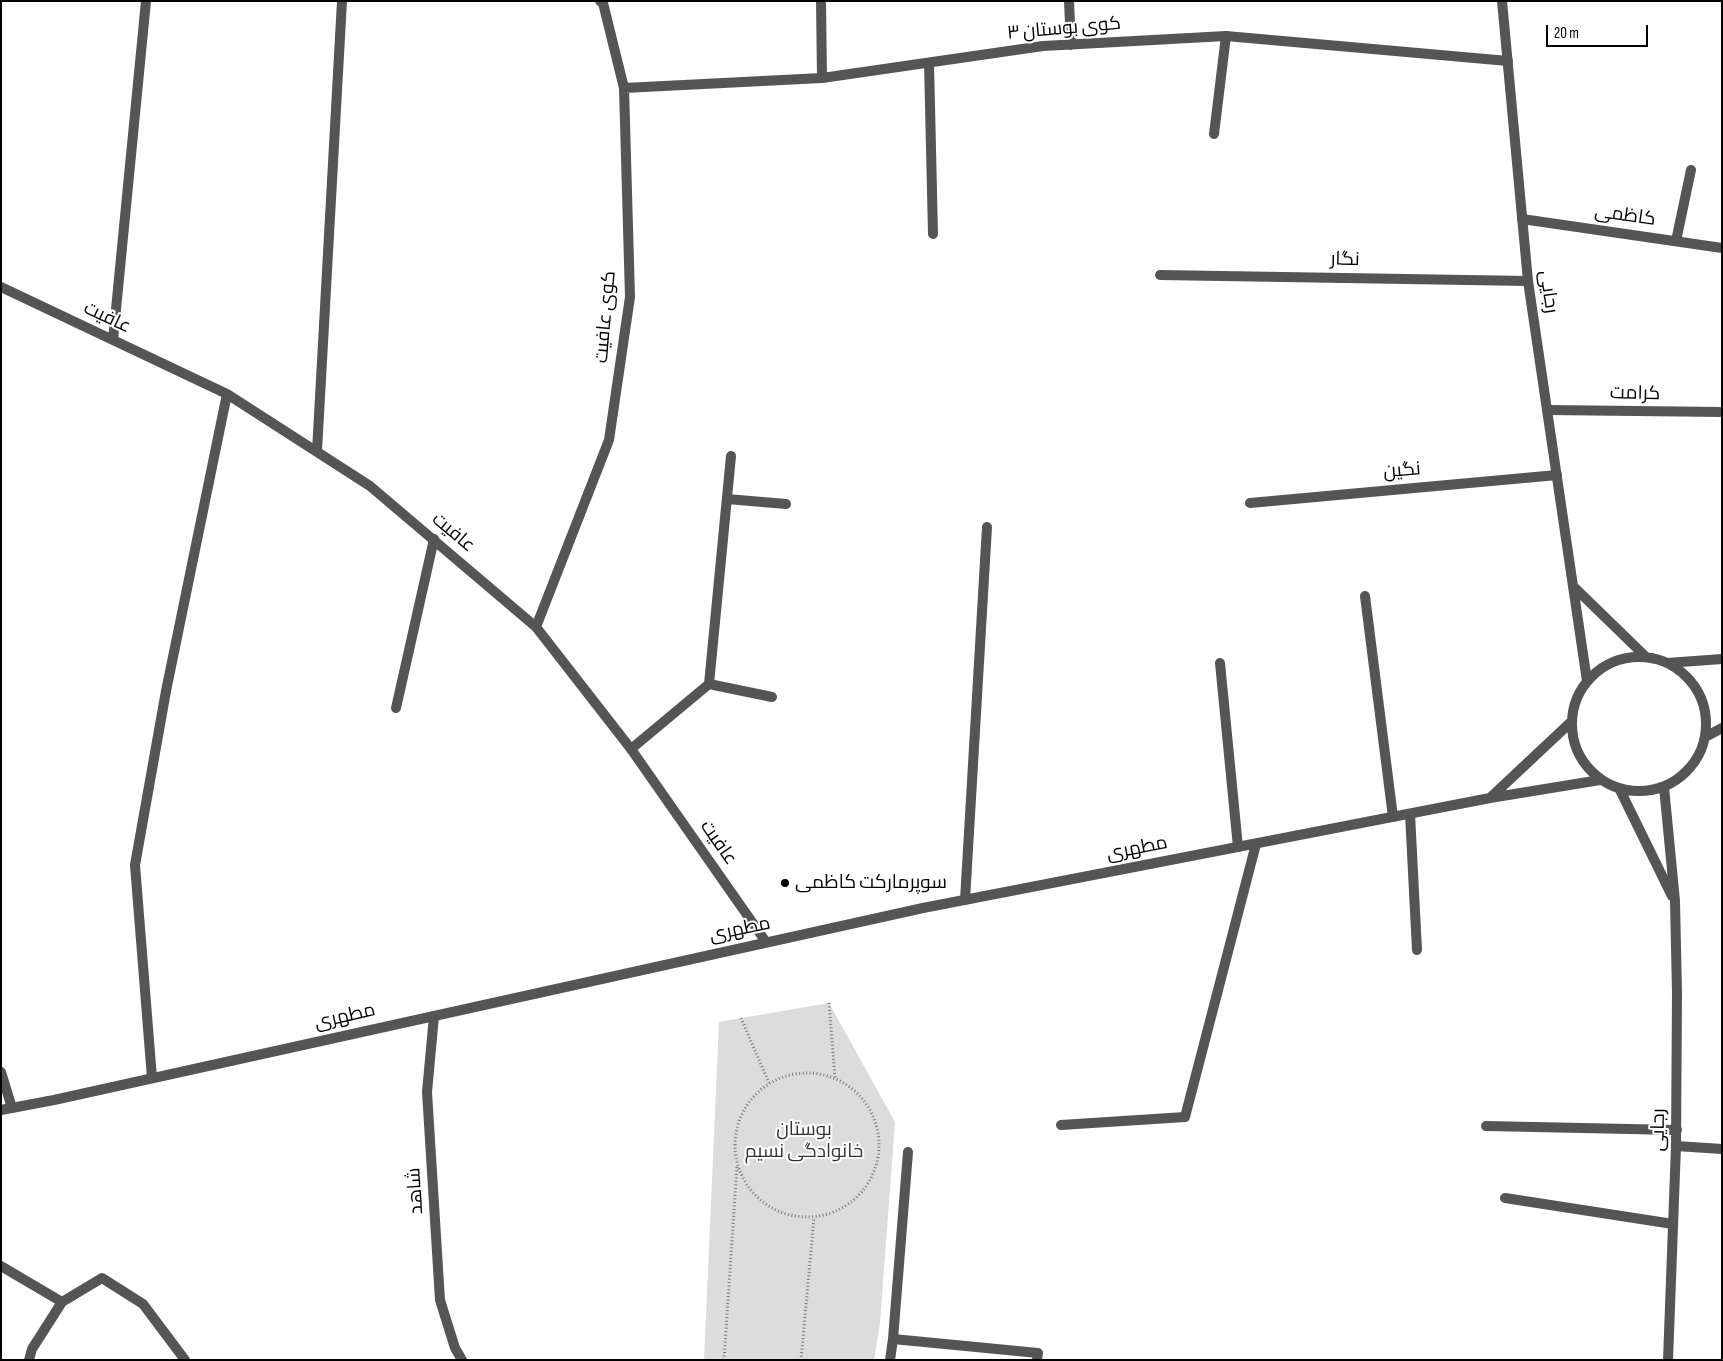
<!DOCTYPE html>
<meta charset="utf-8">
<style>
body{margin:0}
#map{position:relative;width:1723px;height:1361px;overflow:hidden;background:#fff;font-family:"Sofia Sans Condensed",sans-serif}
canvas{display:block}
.frame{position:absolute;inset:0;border:2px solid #000;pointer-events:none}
.scale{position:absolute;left:1546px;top:25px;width:102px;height:22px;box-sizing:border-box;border:2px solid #000;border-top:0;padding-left:6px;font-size:15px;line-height:18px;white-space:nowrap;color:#000;-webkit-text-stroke:4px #fff;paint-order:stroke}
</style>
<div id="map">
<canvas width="1723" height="1361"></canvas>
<div class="frame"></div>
<div class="scale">20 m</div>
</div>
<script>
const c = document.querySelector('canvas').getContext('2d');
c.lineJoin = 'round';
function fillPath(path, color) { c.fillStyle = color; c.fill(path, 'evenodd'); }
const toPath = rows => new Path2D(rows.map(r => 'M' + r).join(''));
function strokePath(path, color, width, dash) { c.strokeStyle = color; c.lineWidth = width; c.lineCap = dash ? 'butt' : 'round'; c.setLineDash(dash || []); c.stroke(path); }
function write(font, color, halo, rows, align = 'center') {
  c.font = font + ' "Sofia Sans Condensed",Cairo,sans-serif'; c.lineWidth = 4; c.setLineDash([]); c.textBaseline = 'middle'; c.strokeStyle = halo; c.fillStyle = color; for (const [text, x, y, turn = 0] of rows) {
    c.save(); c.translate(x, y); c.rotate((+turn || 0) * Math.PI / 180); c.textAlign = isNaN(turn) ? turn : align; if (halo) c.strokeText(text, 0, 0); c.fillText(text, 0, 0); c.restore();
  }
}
fillPath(toPath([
 [829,1003,895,1122,880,1323,874,1360,704,1360,719,1022]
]), '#dcdcdc');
strokePath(toPath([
 [829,1003,835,1078],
 [741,1018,769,1083],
 '735 1145a72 72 0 1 1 144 0a72 72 0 1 1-144 0Z',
 [724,1360,737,1166],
 [801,1360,814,1218]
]), '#777', 3, [1, 2.5]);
strokePath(toPath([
 [929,63,933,234],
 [1214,134,1226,36],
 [1676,241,1691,170],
 [1548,410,1722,412],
 [727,499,786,504],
 [1365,596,1393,817],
 [1220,663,1238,847],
 [709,684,772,697],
 [396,708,434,539],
 [631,749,709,684,731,456],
 [1410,814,1417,950],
 [1486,1126,1677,1130],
 [1505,1198,1673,1224],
 [893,1339,1038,1353,1037,1360],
 [890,1360,893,1339,908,1152]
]), '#555', 10);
strokePath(toPath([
 [821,1,822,78],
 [1069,1,1071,45],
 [624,88,822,78,1043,46,1226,36,1508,61],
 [1522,219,1722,248],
 [1160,275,1528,281],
 [1,287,227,394,370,486,536,627,631,749,766,942],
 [113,340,146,1],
 [317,451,342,1],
 [1250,503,1557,475],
 [536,627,609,440,630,297,624,88,603,3,600,1],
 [965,900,987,527],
 [434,1016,427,1092,440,1300,455,1348,462,1360],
 [1,1072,12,1108],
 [152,1078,135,865,166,691,227,394],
 [1061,1125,1185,1117,1256,844],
 [1676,1146,1722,1149],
 [1,1266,62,1302],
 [29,1360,32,1349,62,1302,102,1278,143,1304,185,1360]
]), '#555', 10);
strokePath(toPath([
 [1502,1,1528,281,1587,681],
 [1574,587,1646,657],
 '1572 724a67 67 0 1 1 134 0a67 67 0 1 1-134 0Z',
 [1667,663,1722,659],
 [1705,737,1722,728],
 [1664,787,1675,901,1677,993,1676,1146,1668,1360],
 [1620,790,1672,896],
 [1490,798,1571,722],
 [1,1110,54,1100,923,908,1490,798,1600,780]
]), '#555', 10);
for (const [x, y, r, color] of [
 [785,883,5,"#000"]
]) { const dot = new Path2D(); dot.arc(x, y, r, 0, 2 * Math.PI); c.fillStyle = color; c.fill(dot); strokePath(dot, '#fff', 2); }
write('19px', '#000', '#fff', [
 ["کوی بوستان ۳",1064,29,-5],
 ["کاظمی",1625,216,8],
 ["نگار",1345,260,1],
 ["رجایی",1548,292,82],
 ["کوی عافیت",606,317,-85],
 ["عافیت",107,318,25],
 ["کرامت",1635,394,1],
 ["نگین",1402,471,-5],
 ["عافیت",453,533,40],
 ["عافیت",718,843,55],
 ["مطهری",1137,849,-11],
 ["مطهری",740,930,-12],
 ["مطهری",345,1017,-13],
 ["رجایی",1659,1130,-89],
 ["شاهد",416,1191,-94]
]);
write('19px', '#000', '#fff', [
 ["سوپرمارکت کاظمی",795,883]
], 'left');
write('19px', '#333', '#fff', [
 ["بوستان",804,1130],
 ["خانوادگی نسیم",804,1152]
]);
</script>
